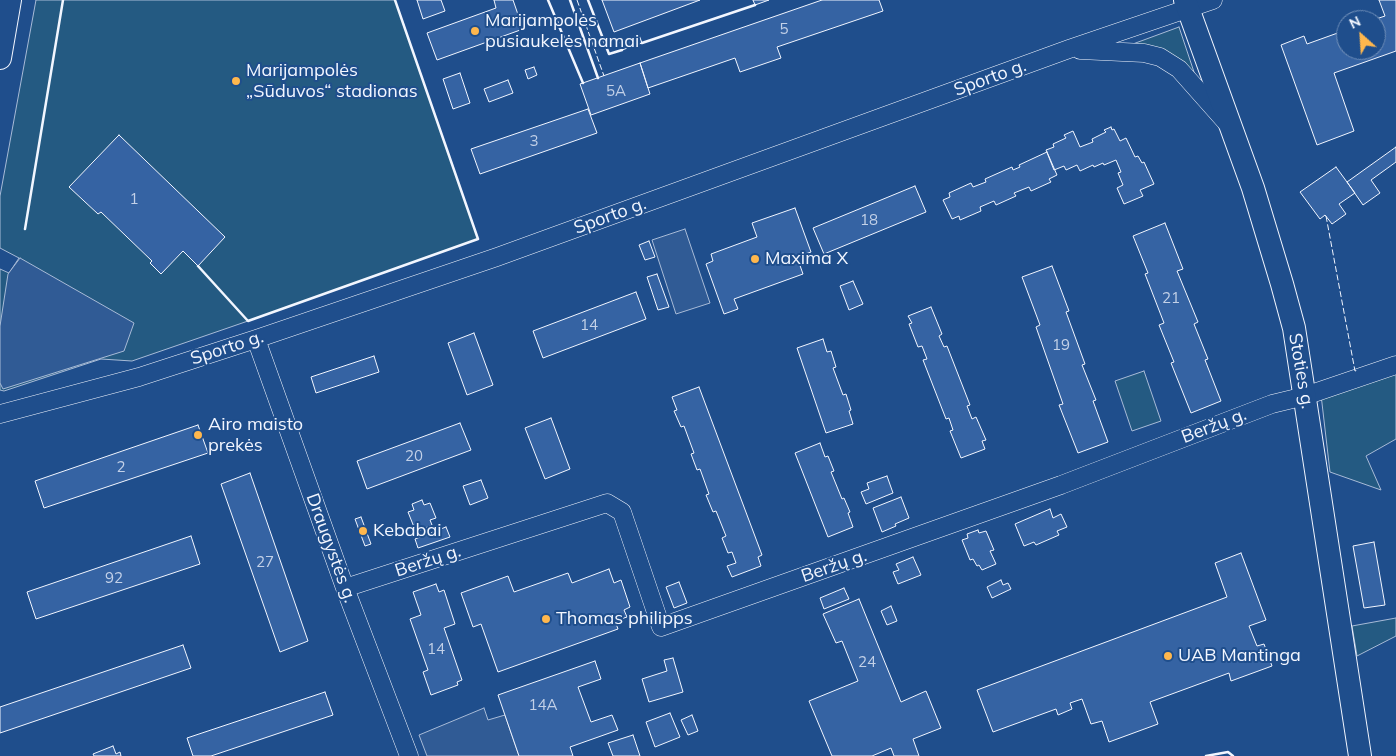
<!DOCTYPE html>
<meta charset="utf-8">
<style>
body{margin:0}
#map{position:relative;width:1396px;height:756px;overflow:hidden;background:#1f4e8c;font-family:Mulish,sans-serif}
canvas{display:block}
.north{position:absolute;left:1336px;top:10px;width:50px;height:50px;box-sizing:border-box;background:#1f4e8c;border:1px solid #7391ba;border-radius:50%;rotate:334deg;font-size:14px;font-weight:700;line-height:20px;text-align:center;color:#f2f6ff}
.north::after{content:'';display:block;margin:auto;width:18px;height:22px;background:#ffb74d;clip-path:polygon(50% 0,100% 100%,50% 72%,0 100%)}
</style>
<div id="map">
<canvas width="1396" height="756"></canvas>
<div class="north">N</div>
</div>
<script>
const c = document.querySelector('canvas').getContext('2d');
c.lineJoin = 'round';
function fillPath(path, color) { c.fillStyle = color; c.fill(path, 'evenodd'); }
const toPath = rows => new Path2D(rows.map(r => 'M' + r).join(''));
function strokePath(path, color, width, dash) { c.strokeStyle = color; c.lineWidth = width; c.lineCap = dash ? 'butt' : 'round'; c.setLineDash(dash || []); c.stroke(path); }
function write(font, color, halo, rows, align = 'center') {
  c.font = font + ' Mulish,sans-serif'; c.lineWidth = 4; c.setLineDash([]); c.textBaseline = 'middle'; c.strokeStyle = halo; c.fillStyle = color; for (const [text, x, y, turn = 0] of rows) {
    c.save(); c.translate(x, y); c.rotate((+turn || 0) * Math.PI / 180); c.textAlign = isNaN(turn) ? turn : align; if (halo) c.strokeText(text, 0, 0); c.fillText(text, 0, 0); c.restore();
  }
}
const green = toPath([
 [36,0,395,0,478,239,248,321,132,361,101,359,4,391,0,390,0,269,9,273,19,258,0,248,0,196,36,0],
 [1179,27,1198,84,1122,48,1179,27],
 [1396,359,1396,439,1366,456,1381,490,1330,472,1320,386,1396,359],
 [1144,371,1161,421,1132,431,1115,381,1144,371],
 [1396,618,1396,636,1357,656,1352,626,1396,618]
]);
fillPath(green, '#245a82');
strokePath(green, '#a8bbd7', 1);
const parking = toPath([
 [685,229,710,303,676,314,652,240,685,229],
 [20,258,134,323,124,351,3,389,0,383,0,326,8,274,20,258],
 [484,708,488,720,505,715,519,756,427,756,419,735,484,708]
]);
fillPath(parking, '#305b95');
strokePath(parking, '#a8bbd7', 1);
const building = toPath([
 [417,0,441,0,445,11,423,19,417,0],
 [494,0,513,0,523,29,437,60,427,33,496,8,494,0],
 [602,0,700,0,614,32,602,0],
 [753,0,769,0,755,5,753,0],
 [822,0,879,0,883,11,777,47,781,58,740,72,735,58,648,88,640,63,822,0],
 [1379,0,1396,0,1396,51,1334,73,1354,131,1317,145,1281,45,1304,36,1307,44,1346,30,1346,50,1376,50,1376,20,1373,20,1385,16,1379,0],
 [639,35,642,43,622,50,620,42,639,35],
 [640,63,650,94,591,115,580,84,640,63],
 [534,67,537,75,528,79,525,70,534,67],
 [460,73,470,103,453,109,443,79,460,73],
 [508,80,513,93,489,102,484,89,508,80],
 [588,109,597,133,480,174,471,149,588,109],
 [1111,127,1112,130,1114,129,1120,141,1126,138,1135,157,1138,156,1142,163,1144,162,1154,184,1140,190,1143,196,1124,204,1117,188,1123,185,1118,173,1121,172,1116,160,1104,165,1103,163,1094,167,1093,165,1080,171,1077,165,1066,170,1064,166,1054,170,1046,150,1054,147,1053,144,1066,138,1064,135,1073,131,1080,147,1093,142,1092,139,1106,132,1104,130,1111,127],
 [119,135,225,237,198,266,183,251,161,274,150,263,152,261,101,212,98,214,69,187,119,135],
 [1396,147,1396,162,1371,180,1380,193,1363,205,1347,182,1396,147],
 [1047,152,1057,175,1049,179,1051,182,1031,191,1029,187,1014,193,1016,196,996,205,994,201,980,207,981,211,960,220,959,216,952,219,943,200,950,197,949,193,971,183,973,187,986,182,985,179,1012,167,1013,170,1020,167,1019,165,1047,152],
 [1336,167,1355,193,1339,204,1346,214,1332,224,1325,215,1320,219,1300,192,1336,167],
 [915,186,926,212,824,254,813,228,915,186],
 [795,208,811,252,797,257,803,274,734,299,738,309,724,314,706,264,713,261,711,254,757,237,752,223,795,208],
 [1165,223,1183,269,1177,271,1198,322,1194,324,1208,359,1205,360,1221,401,1191,413,1171,363,1174,362,1159,325,1164,323,1145,274,1148,273,1133,236,1165,223],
 [649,241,655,257,645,260,639,245,649,241],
 [1052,266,1069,311,1066,312,1085,364,1082,365,1096,400,1093,401,1108,442,1078,453,1059,405,1063,404,1036,327,1040,325,1022,277,1052,266],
 [657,274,669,307,658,310,647,277,657,274],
 [853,281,863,304,849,310,840,286,853,281],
 [636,292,646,319,543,358,533,331,636,292],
 [931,307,942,334,939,336,944,347,947,346,970,405,967,406,972,419,976,417,986,440,982,441,985,449,961,458,950,431,953,430,949,418,946,419,923,360,927,359,922,346,918,347,909,324,912,323,908,316,931,307],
 [474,333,493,385,467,395,448,343,474,333],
 [823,339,827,352,831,351,836,367,833,368,843,395,846,394,851,410,849,411,853,424,826,433,797,348,823,339],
 [374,356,379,372,316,393,311,377,374,356],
 [699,387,762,555,758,557,761,566,732,577,727,566,736,563,732,552,728,553,722,538,726,536,716,511,713,512,706,495,709,494,700,469,697,470,691,454,694,453,684,426,681,427,674,411,677,410,672,397,699,387],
 [551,418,570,469,545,479,525,428,551,418],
 [460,423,471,450,367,489,357,461,460,423],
 [198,425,208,453,44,508,35,481,198,425],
 [820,443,825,457,828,456,834,471,831,472,842,499,844,498,850,512,848,513,853,527,828,537,795,453,820,443],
 [250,473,308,641,280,652,221,484,250,473],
 [887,476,893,493,866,504,861,492,869,489,867,483,887,476],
 [481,480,488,498,470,505,463,486,481,480],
 [901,497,909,518,895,524,896,526,882,532,873,508,901,497],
 [422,500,424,505,430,503,436,518,430,520,432,525,416,532,408,512,414,510,412,504,422,500],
 [1050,509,1053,518,1061,514,1067,527,1057,531,1059,535,1036,545,1034,542,1024,546,1015,524,1050,509],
 [361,517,371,544,365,546,355,519,361,517],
 [446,527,450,537,418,548,415,539,446,527],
 [978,530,979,533,986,531,994,550,990,551,996,564,982,570,979,565,977,566,973,559,970,560,962,540,968,538,967,534,978,530],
 [191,536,200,564,36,619,27,592,191,536],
 [1374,542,1385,605,1364,608,1353,546,1374,542],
 [1241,553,1266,620,1249,626,1257,646,1264,644,1272,666,1231,681,1229,673,1150,702,1158,724,1109,742,1102,721,1091,724,1082,699,1070,703,1072,709,1058,715,1056,709,993,732,977,690,1227,597,1215,563,1241,553],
 [913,557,921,575,898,584,893,572,899,570,896,564,913,557],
 [609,569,614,583,621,580,630,607,624,610,627,617,615,621,618,629,498,672,481,624,473,627,461,593,508,576,514,592,568,573,572,583,609,569],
 [1001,580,1003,585,1008,583,1011,589,992,598,987,587,1001,580],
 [679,582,687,603,674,608,666,587,679,582],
 [436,584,439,592,444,590,455,624,444,628,462,680,457,682,458,685,431,695,423,672,428,670,410,619,421,615,413,592,436,584],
 [844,588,849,599,824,609,820,598,844,588],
 [859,599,901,702,926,691,941,728,913,739,919,756,894,756,891,748,872,756,832,756,809,701,858,681,842,641,836,643,823,614,859,599],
 [891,606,897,621,887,625,881,611,891,606],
 [183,645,191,668,0,733,0,707,183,645],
 [673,658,683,692,649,702,642,679,667,671,664,660,673,658],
 [595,661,601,679,578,687,591,722,612,715,618,730,570,747,573,756,519,756,498,695,595,661],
 [325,692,333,715,211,756,193,756,187,738,325,692],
 [670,713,680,737,655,747,646,722,670,713],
 [692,715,698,731,688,735,681,720,692,715],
 [633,735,640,756,613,756,608,743,633,735],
 [113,746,116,754,120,752,121,756,94,756,93,754,113,746]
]);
fillPath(building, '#3563a3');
strokePath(building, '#f2f6ff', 1);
const minor = toPath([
 [1080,50,1144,53,1160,57,1179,69,1226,122],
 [256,339,345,588,409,756],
 [0,414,139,377,256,339,497,257,1069,49,1213,0],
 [345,588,607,503,622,512,661,627,1061,485,1272,404,1305,396,1396,365]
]);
const major = toPath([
 [1185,0,1253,188,1282,284,1294,328,1360,756],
 [0,58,10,0]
]);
strokePath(minor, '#f2f6ff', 19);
strokePath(major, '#f2f6ff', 24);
strokePath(minor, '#1f4e8c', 18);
strokePath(major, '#1f4e8c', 22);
strokePath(toPath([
 [577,0,604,76],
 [1326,216,1355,371,1358,370]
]), '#f2f6ff', 1, [6, 2.5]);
strokePath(toPath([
 [548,0,583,83],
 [570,0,598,78],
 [588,0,609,54,622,50],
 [642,43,755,5],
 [25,229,63,0],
 [198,266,248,321,478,239,395,0],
 [1206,756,1228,752,1233,756]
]), '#f2f6ff', 2.5);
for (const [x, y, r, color] of [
 [475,31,5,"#ffb74d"],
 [236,81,5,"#ffb74d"],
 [755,259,5,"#ffb74d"],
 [198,435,5,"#ffb74d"],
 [363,531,5,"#ffb74d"],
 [546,619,5,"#ffb74d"],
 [1168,656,5,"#ffb74d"]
]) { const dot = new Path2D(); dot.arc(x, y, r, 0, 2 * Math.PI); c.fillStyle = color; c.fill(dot); strokePath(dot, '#1f4e8c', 2); }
write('15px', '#c3d1e8', null, [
 ["5",784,29],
 ["5A",616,91],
 ["3",534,141],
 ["1",134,199],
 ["18",869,220],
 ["21",1171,298],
 ["14",589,325],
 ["19",1061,345],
 ["20",414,456],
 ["2",121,467],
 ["27",265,562],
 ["92",114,578],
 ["14",436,649],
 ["24",867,662],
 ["14A",543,705]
]);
write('18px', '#f2f6ff', '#1f4e8c', [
 ["Marijampolės",485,21],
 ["pusiaukelės namai",485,42],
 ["Marijampolės",246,71],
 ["„Sūduvos“ stadionas",246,92],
 ["Maxima X",765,259],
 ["Airo maisto",208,425],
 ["prekės",208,446],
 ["Kebabai",373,531],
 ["Thomas philipps",556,619],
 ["UAB Mantinga",1178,656]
], 'left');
write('18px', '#f2f6ff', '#1f4e8c', [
 ["Sporto g.",990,78,-20],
 ["Sporto g.",610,216,-20],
 ["Sporto g.",227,348,-18],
 ["Stoties g.",1301,371,80],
 ["Beržų g.",1214,426,-21],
 ["Draugystės g.",331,548,70],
 ["Beržų g.",428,561,-18],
 ["Beržų g.",834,566,-19]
]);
</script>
